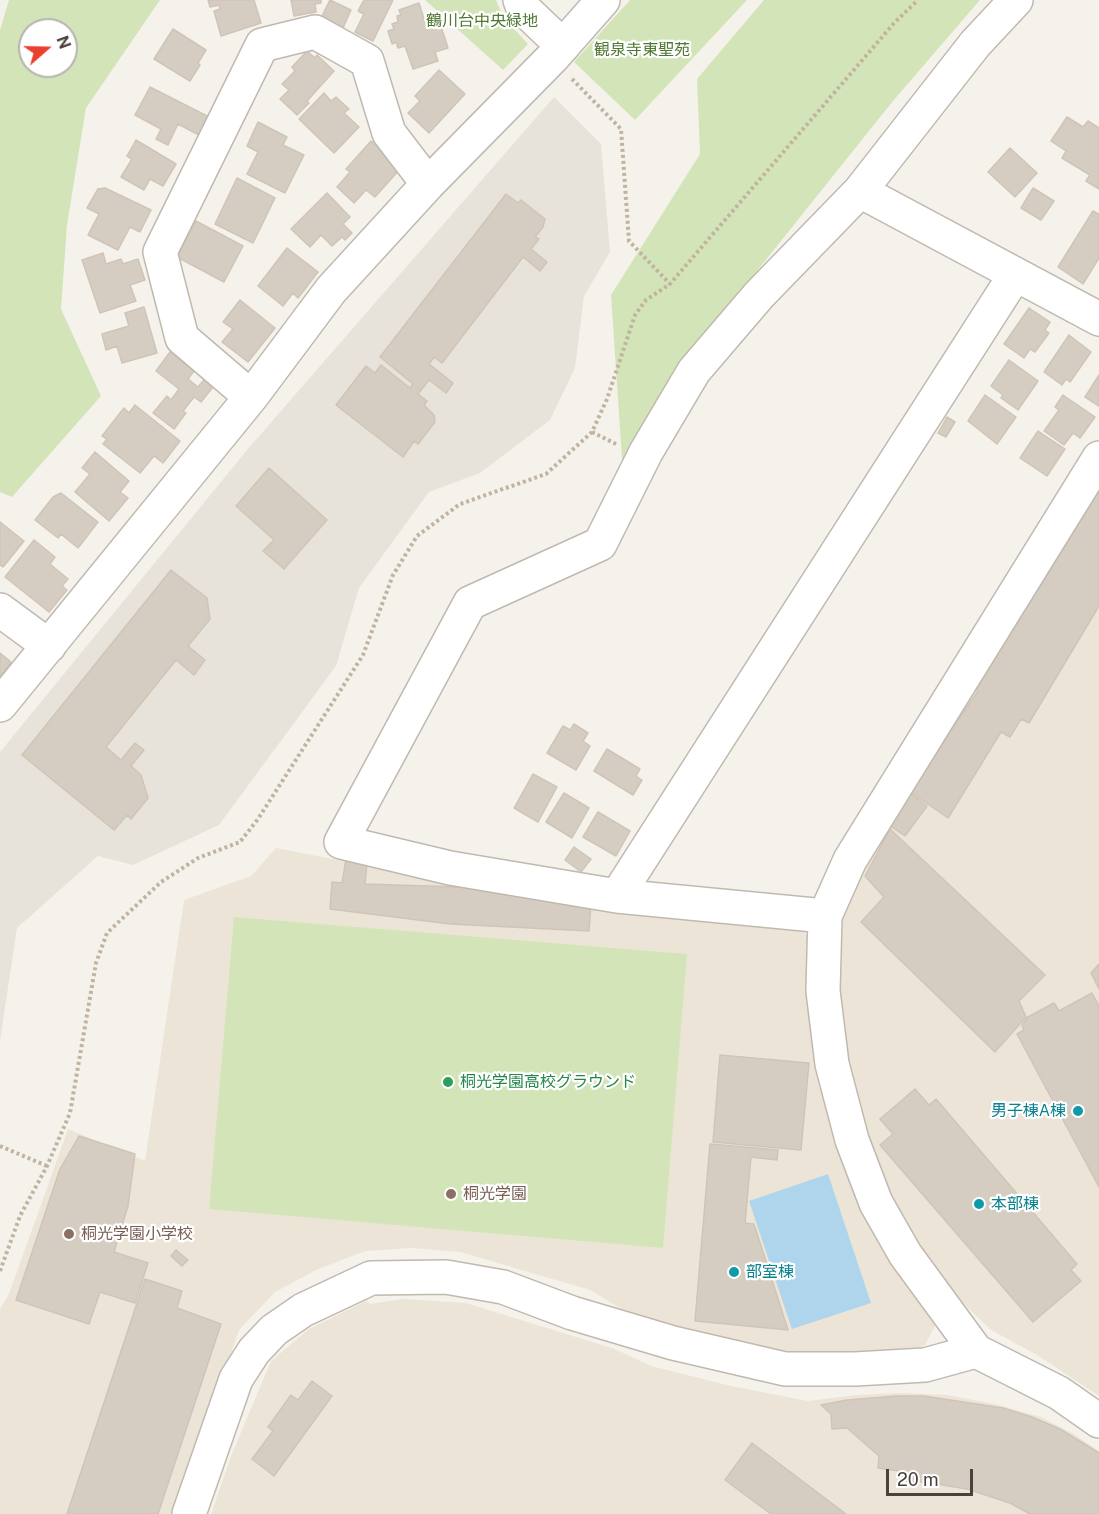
<!DOCTYPE html>
<meta charset="utf-8">
<style>
body{margin:0}
#map{position:relative;width:1099px;height:1514px;overflow:hidden;background:#f5f2ec;font-family:"Public Sans",sans-serif}
canvas{display:block}
.north{position:absolute;left:18px;top:18px;width:60px;height:60px;box-sizing:border-box;background:#fff;border:2px solid #b6b3b0;border-radius:50%;rotate:70deg;font-size:16px;font-weight:700;line-height:24px;text-align:center;color:#49423a}
.north::after{content:'';display:block;margin:auto;width:21px;height:27px;background:#e9412e;clip-path:polygon(50% 0,100% 100%,50% 72%,0 100%)}
.scale{position:absolute;left:886px;top:1469px;width:87px;height:27px;box-sizing:border-box;border:3px solid #49423a;border-top:0;padding-left:8px;font-size:18px;line-height:21px;white-space:nowrap;color:#49423a;-webkit-text-stroke:4px #fff;paint-order:stroke}
</style>
<div id="map">
<canvas width="1099" height="1514"></canvas>
<div class="north">N</div>
<div class="scale">20 m</div>
</div>
<script>
const c = document.querySelector('canvas').getContext('2d');
c.lineJoin = 'round';
function fillPath(path, color) { c.fillStyle = color; c.fill(path, 'evenodd'); }
const toPath = rows => new Path2D(rows.map(r => 'M' + r).join(''));
function strokePath(path, color, width, dash) { c.strokeStyle = color; c.lineWidth = width; c.lineCap = dash ? 'butt' : 'round'; c.setLineDash(dash || []); c.stroke(path); }
function write(font, color, halo, rows, align = 'center') {
  c.font = font + ' "Public Sans","Noto Sans JP",sans-serif'; c.lineWidth = 4.5; c.setLineDash([]); c.textBaseline = 'middle'; c.strokeStyle = halo; c.fillStyle = color; for (const [text, x, y, turn = 0] of rows) {
    c.save(); c.translate(x, y); c.rotate((+turn || 0) * Math.PI / 180); c.textAlign = isNaN(turn) ? turn : align; if (halo) c.strokeText(text, 0, 0); c.fillText(text, 0, 0); c.restore();
  }
}
fillPath(toPath([
 [554,97,601,144,610,252,584,296,575,368,550,420,480,473,429,492,359,588,336,666,219,825,133,865,98,856,17,928,0,1041,0,752,247,450]
]), '#e8e3da');
fillPath(toPath([
 [1099,481,1099,1396,1037,1355,991,1330,963,1303,911,1239,881,1188,845,1059,836,974,840,923,850,882],
 [276,848,444,881,802,927,807,936,814,1032,823,1094,845,1168,870,1221,938,1320,925,1345,910,1353,778,1356,693,1334,625,1311,590,1290,460,1252,412,1248,365,1251,316,1270,275,1292,239,1330,176,1514,0,1514,0,1309,9,1294,68,1129,145,1161,184,900,251,876],
 [403,1299,466,1303,615,1349,651,1366,731,1386,808,1401,856,1395,903,1393,947,1395,995,1404,1041,1417,1074,1434,1099,1451,1099,1514,211,1514,231,1456,271,1361,309,1329,366,1301,370,1304]
]), '#ece5d7');
fillPath(toPath([
 [9,0,160,0,86,108,67,225,61,309,101,396,12,497,0,492,0,30],
 [30,30,66,30,66,66,30,66],
 [425,0,496,0,503,17,528,44,503,70],
 [630,0,747,0,635,120,574,62],
 [764,0,980,0,893,101,689,356,623,474,611,295,700,154,697,79],
 [234,917,687,954,663,1248,209,1209]
]), '#d3e5b8');
fillPath(toPath([
 [828,1174,871,1303,792,1329,749,1201]
]), '#aed5ec');
const building = toPath([
 [208,0,254,0,261,23,221,36,214,11,220,9,219,5,210,7,208,0],
 [291,0,321,0,321,3,315,4,316,12,294,16,291,0],
 [330,0,351,10,343,28,321,18,330,0],
 [364,0,393,0,373,41,355,32,364,14,358,11,364,0],
 [419,3,424,19,437,14,448,48,435,52,438,61,413,69,405,46,398,48,396,42,392,44,388,31,394,29,392,24,398,22,397,16,401,15,399,10,419,3],
 [173,29,206,50,198,63,200,65,190,81,154,59,173,29],
 [307,51,315,58,317,55,334,71,307,101,309,103,297,115,280,99,289,90,282,84,295,71,292,67,307,51],
 [439,70,465,94,429,133,408,113,420,101,415,96,439,70],
 [150,87,209,117,199,135,178,124,168,145,156,139,161,129,135,115,150,87],
 [324,93,331,101,336,97,349,109,344,113,359,127,334,153,299,119,324,93],
 [1067,117,1083,127,1088,121,1099,128,1099,189,1086,181,1090,175,1062,158,1066,151,1051,141,1067,117],
 [258,122,287,137,283,145,304,155,285,193,247,174,258,152,247,146,258,122],
 [136,140,176,164,163,186,150,179,144,190,121,177,132,159,127,156,136,140],
 [371,141,401,168,375,197,366,190,354,203,337,187,350,172,346,169,371,141],
 [1010,148,1037,173,1015,197,988,172,1010,148],
 [237,178,275,198,253,243,215,224,237,178],
 [105,188,151,210,140,232,130,227,118,250,88,235,99,214,87,208,98,189,105,188],
 [1033,188,1054,201,1041,220,1021,208,1033,188],
 [327,193,350,217,343,224,352,233,345,240,342,237,332,246,321,235,310,247,291,229,327,193],
 [506,194,518,203,521,200,545,219,543,227,535,237,539,239,531,249,547,262,540,271,523,257,442,363,434,357,429,364,453,383,446,393,429,380,418,394,427,401,424,405,434,415,435,422,418,444,414,441,403,457,336,405,366,366,375,373,381,365,410,388,413,384,380,357,506,194],
 [1093,211,1099,214,1099,258,1083,284,1058,267,1093,211],
 [196,221,243,246,224,282,177,257,196,221],
 [287,248,318,272,298,298,293,293,283,306,258,286,287,248],
 [103,253,106,264,121,259,123,264,138,259,145,280,130,285,136,301,100,313,82,260,103,253],
 [240,300,275,328,248,362,222,342,233,329,223,322,240,300],
 [144,307,157,353,122,363,117,346,106,350,102,334,129,326,125,313,144,307],
 [1029,308,1050,322,1045,330,1049,333,1035,352,1030,349,1024,358,1004,344,1029,308],
 [1069,335,1091,352,1070,382,1066,379,1062,385,1044,372,1069,335],
 [170,352,194,371,188,379,198,387,204,380,213,387,201,402,194,397,183,411,186,413,174,429,153,413,167,396,171,400,179,389,156,371,170,352],
 [1009,360,1038,381,1018,410,1001,398,1003,395,991,386,1009,360],
 [1099,375,1099,406,1085,397,1099,375],
 [985,395,1016,417,997,444,968,421,985,395],
 [1063,395,1095,417,1080,438,1073,433,1064,445,1044,431,1059,410,1055,407,1063,395],
 [135,405,180,441,163,463,154,456,140,473,103,444,107,439,102,436,124,408,129,413,135,405],
 [947,417,955,422,946,437,938,433,947,417],
 [1038,431,1065,449,1047,476,1020,458,1038,431],
 [95,452,129,481,120,492,128,498,109,521,75,492,90,474,82,468,95,452],
 [269,468,327,520,284,569,263,551,274,540,236,506,269,468],
 [1099,490,1099,606,1029,723,1021,719,1010,737,1001,732,948,818,909,791,978,691,971,686,1099,490],
 [61,493,98,522,78,548,61,534,58,538,35,520,53,497,61,493],
 [0,522,24,541,3,567,0,565,0,522],
 [34,540,55,557,50,564,68,579,62,586,67,590,49,612,5,577,34,540],
 [171,570,207,598,210,619,188,646,205,660,194,675,176,660,106,747,121,760,135,743,144,750,131,766,141,775,148,798,131,819,127,815,114,830,22,755,171,570],
 [0,653,11,662,0,677,0,653],
 [574,724,588,733,583,741,590,746,576,770,547,753,563,726,570,730,574,724],
 [607,749,640,769,636,776,642,780,633,795,594,771,607,749],
 [533,774,557,787,538,822,514,808,533,774],
 [908,792,927,806,905,836,886,823,908,792],
 [564,793,589,808,572,838,546,822,564,793],
 [598,812,630,831,616,856,583,837,598,812],
 [890,829,1045,975,1019,1001,1026,1017,995,1052,861,922,884,897,865,876,890,829],
 [574,847,591,859,581,872,565,860,574,847],
 [346,859,367,863,365,884,459,887,591,904,589,931,450,924,330,909,332,882,342,883,346,859],
 [1099,964,1099,989,1091,973,1099,964],
 [1092,993,1099,1006,1099,1187,1017,1034,1024,1030,1022,1025,1028,1017,1054,1003,1059,1011,1092,993],
 [720,1055,809,1063,801,1150,713,1142,720,1055],
 [915,1089,929,1105,936,1099,1077,1264,1071,1270,1081,1281,1033,1322,880,1145,893,1134,880,1119,915,1089],
 [79,1136,135,1154,128,1206,114,1252,148,1263,135,1303,100,1292,89,1324,16,1300,60,1169,79,1136],
 [710,1144,778,1150,777,1160,751,1157,745,1223,754,1224,788,1330,695,1321,710,1144],
 [176,1250,188,1260,182,1266,171,1256,176,1250],
 [145,1279,182,1291,177,1308,221,1324,158,1514,67,1514,145,1279],
 [312,1381,332,1396,274,1476,252,1459,273,1431,268,1427,291,1395,298,1400,312,1381],
 [896,1396,924,1396,1003,1408,1032,1417,1060,1429,1099,1453,1099,1514,1030,1514,1010,1503,967,1489,924,1482,900,1481,899,1471,878,1468,879,1456,847,1428,832,1429,831,1414,821,1405,847,1400,896,1396],
 [752,1443,846,1514,771,1514,725,1480,752,1443]
]);
fillPath(building, '#d6cdc2');
strokePath(building, '#d0c4b6', 1.5);
const minor = toPath([
 [520,0,523,8,563,46],
 [860,191,1099,319],
 [251,397,182,338,160,252,262,45,315,32,367,61,389,133,428,184],
 [1099,458,850,860,825,916,823,991,832,1064,852,1140,876,1203,905,1254,976,1351,1059,1393,1099,1421],
 [0,610,49,646],
 [0,705,251,397,331,290,428,184,552,58,603,0],
 [617,896,1015,275],
 [825,916,617,896,450,868,341,842,470,603,600,544,646,452,694,371,759,295,860,191,975,44,1016,0],
 [189,1514,236,1379,254,1351,274,1330,303,1310,371,1278,446,1277,503,1287,572,1313,673,1343,785,1369,855,1369,925,1365,976,1351]
]);
strokePath(minor, '#c0b9af', 36);
strokePath(toPath([
 [572,79,621,129,629,241,670,284],
 [592,432,616,444],
 [0,1146,47,1166],
 [0,1271,20,1216,47,1166,70,1113,96,963,107,933,161,882,198,858,240,842,258,819,363,655,393,575,417,536,460,504,546,474,592,432,607,399,635,315,646,300,670,284,895,22,918,0]
]), '#c0b4a1', 4, [3, 3]);
strokePath(minor, '#fff', 33);
for (const [x, y, r, color] of [
 [448,1082,6,"#2e9e5b"],
 [1078,1111,6,"#0f9aa8"],
 [451,1194,6,"#8d6e63"],
 [979,1204,6,"#0f9aa8"],
 [69,1234,6,"#8d6e63"],
 [734,1272,6,"#0f9aa8"]
]) { const dot = new Path2D(); dot.arc(x, y, r, 0, 2 * Math.PI); c.fillStyle = color; c.fill(dot); strokePath(dot, '#fff', 2); }
write('16px', '#4f7731', '#fff', [
 ["鶴川台中央緑地",482,21],
 ["観泉寺東聖苑",642,50]
]);
write('16px', '#27864d', '#fff', [
 ["桐光学園高校グラウンド",460,1082]
], 'left');
write('16px', '#0d838f', '#fff', [
 ["男子棟A棟",1066,1111,"right"],
 ["本部棟",991,1204],
 ["部室棟",746,1272]
], 'left');
write('16px', '#785e54', '#fff', [
 ["桐光学園",463,1194],
 ["桐光学園小学校",81,1234]
], 'left');
</script>
